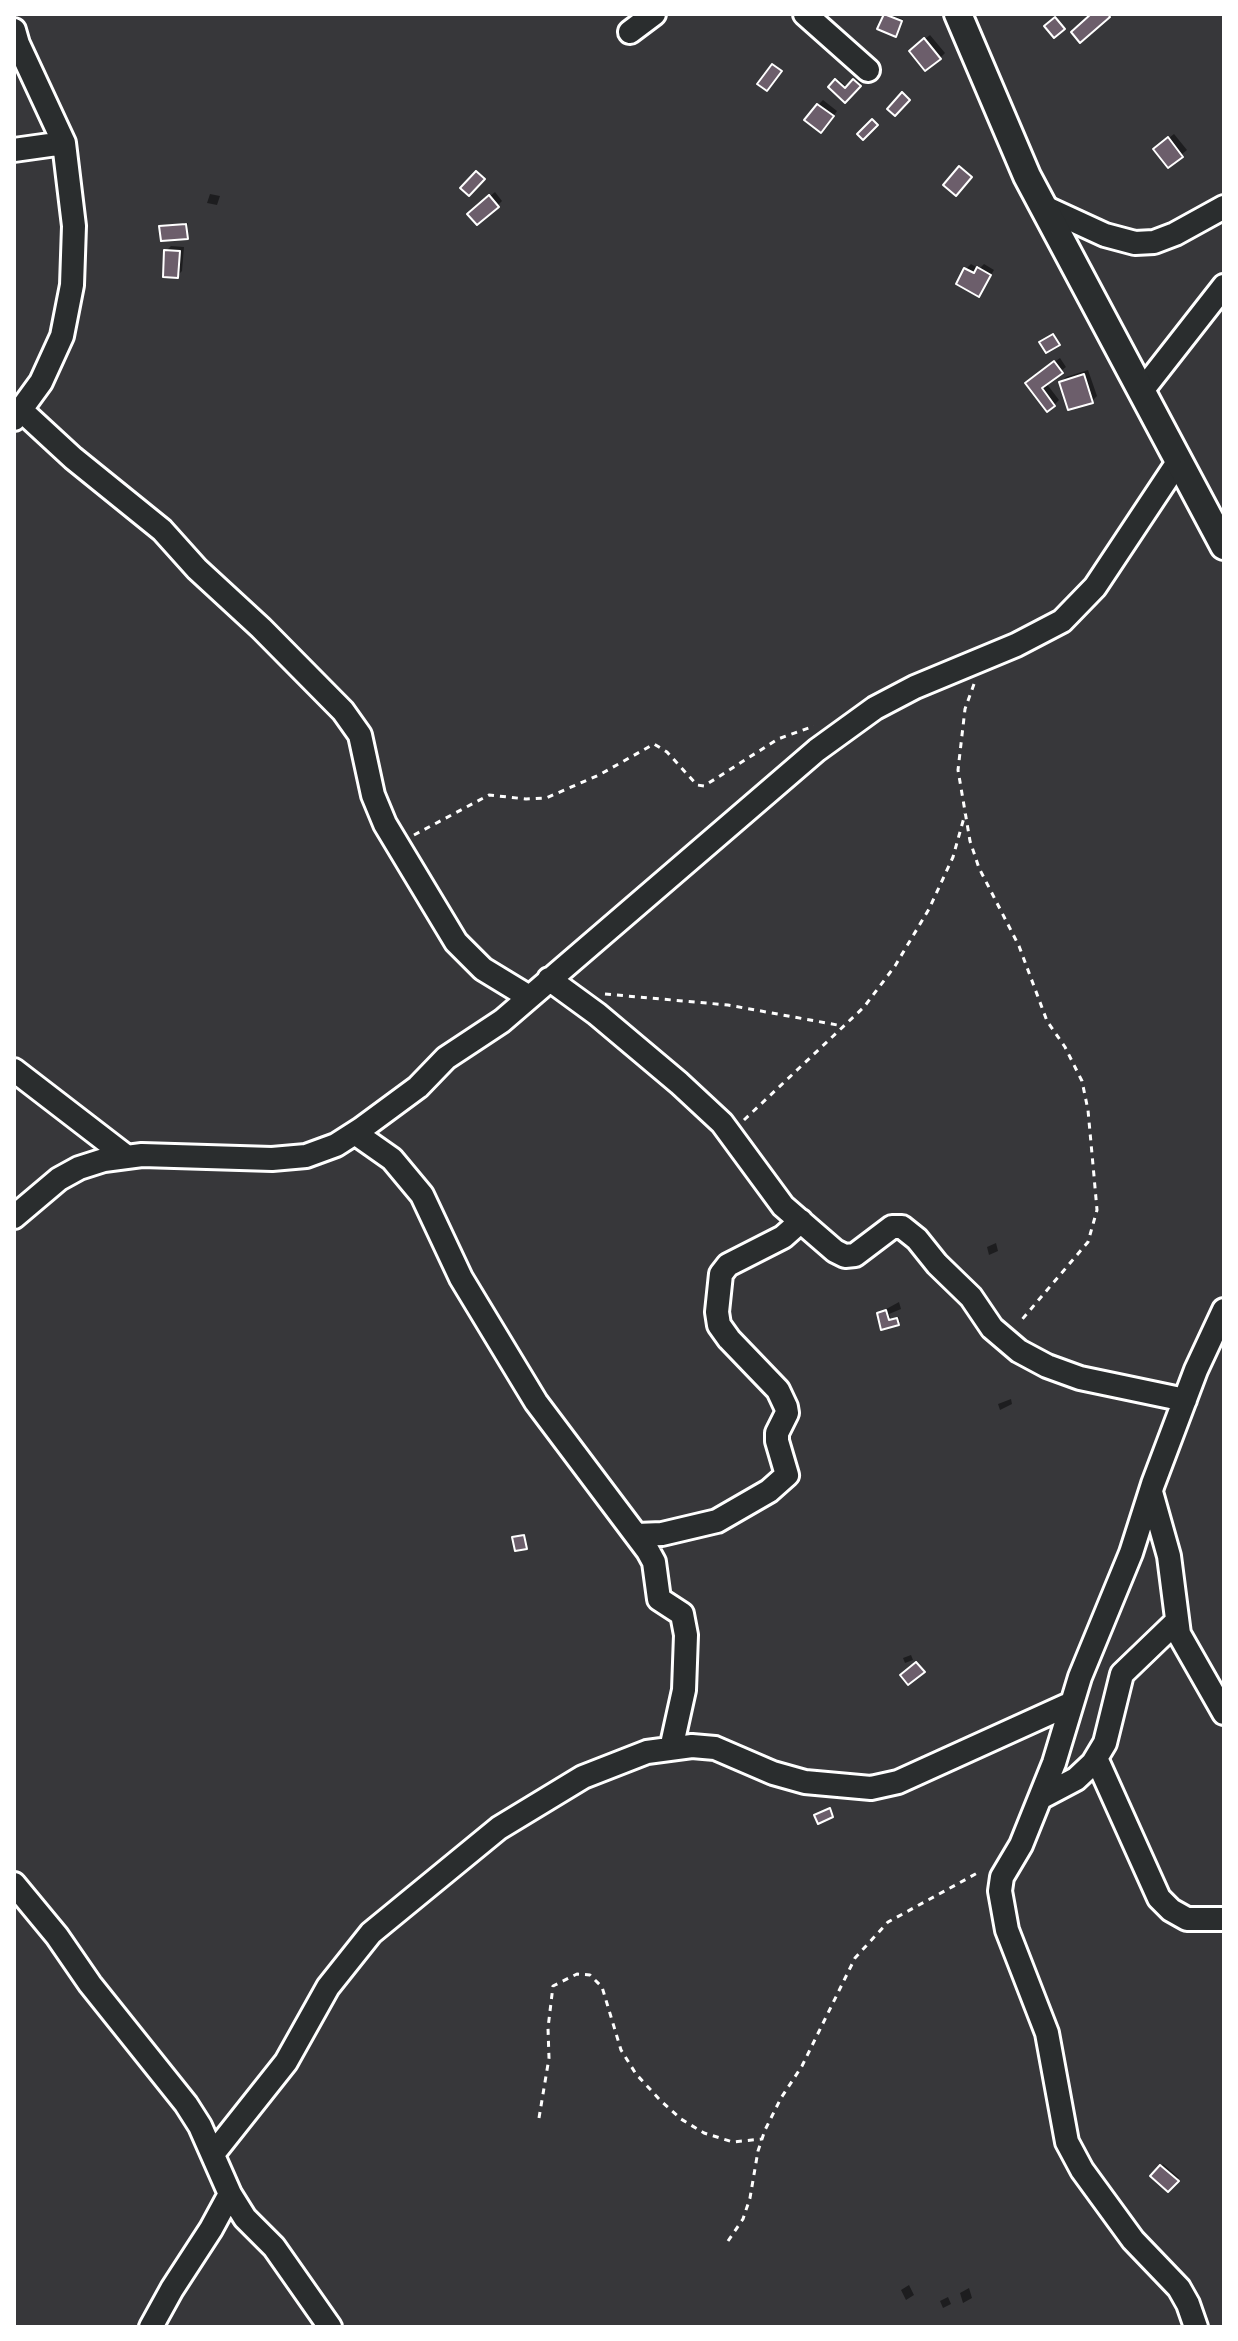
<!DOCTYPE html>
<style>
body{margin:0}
#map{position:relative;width:1238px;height:2341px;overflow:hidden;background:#37373a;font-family:Caveat,sans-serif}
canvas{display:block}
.frame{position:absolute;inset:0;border:16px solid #fff;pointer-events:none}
</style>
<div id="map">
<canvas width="1238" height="2341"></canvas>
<div class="frame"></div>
</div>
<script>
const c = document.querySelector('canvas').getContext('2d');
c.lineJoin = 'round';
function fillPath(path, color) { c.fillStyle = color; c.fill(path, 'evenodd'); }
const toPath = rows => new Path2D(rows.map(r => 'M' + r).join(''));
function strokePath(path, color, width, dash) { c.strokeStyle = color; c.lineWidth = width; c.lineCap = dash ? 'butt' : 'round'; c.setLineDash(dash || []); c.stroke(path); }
fillPath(toPath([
 [886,14,903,19,897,33,880,28],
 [930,35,945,53,940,58,916,46],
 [838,79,848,88,856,79,861,83,845,100,831,87],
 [823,100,837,111,826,126,818,105],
 [1174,134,1187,150,1169,165,1160,145],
 [495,192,502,201,497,206,475,209],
 [210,194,220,196,217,205,207,203],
 [188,223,187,237,161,227,163,225],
 [171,246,184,247,182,271,177,276,166,251],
 [971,264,979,269,984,264,994,270,979,294,966,269],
 [1060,358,1066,367,1046,383,1059,400,1054,405,1032,378],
 [1088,370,1097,396,1092,401,1061,382,1066,377],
 [996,1243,998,1251,989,1255,987,1247],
 [899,1302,901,1309,889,1314,891,1319,899,1317,900,1322,883,1328,879,1313],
 [1011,1399,1012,1404,1000,1410,998,1404],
 [911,1655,913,1660,905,1663,903,1658],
 [1163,2164,1179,2178,1168,2189,1153,2176],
 [909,2285,914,2295,906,2300,901,2290],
 [969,2288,972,2298,963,2303,960,2293],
 [948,2297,951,2304,943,2308,940,2301]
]), '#0007');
const building = toPath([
 [884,14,902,21,896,37,877,29,884,14],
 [1091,14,1108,14,1110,17,1080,43,1071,32,1091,14],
 [1055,17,1065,29,1054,38,1044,26,1055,17],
 [924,38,941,59,925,71,909,51,924,38],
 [772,64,782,71,767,91,757,84,772,64],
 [835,79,845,88,853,79,861,86,845,103,828,87,835,79],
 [902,92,910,100,895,116,887,109,902,92],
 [817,104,834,116,821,133,804,120,817,104],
 [872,119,878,125,863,140,857,134,872,119],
 [1168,137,1183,157,1168,168,1153,149,1168,137],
 [959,166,972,177,956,196,943,185,959,166],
 [476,171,485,179,469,196,460,188,476,171],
 [489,195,499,207,477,225,467,214,489,195],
 [186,224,188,239,161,241,159,226,186,224],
 [164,250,180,251,178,278,163,277,164,250],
 [977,267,991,275,979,297,956,284,964,268,974,273,977,267],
 [1053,334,1060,345,1046,353,1039,342,1053,334],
 [1054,361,1063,373,1042,388,1055,406,1047,412,1025,383,1054,361],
 [1084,374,1093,403,1068,410,1059,382,1084,374],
 [886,1310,889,1320,897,1318,899,1325,881,1330,877,1313,886,1310],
 [524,1535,527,1549,515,1551,512,1537,524,1535],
 [916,1662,925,1672,908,1685,900,1675,916,1662],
 [830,1808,833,1817,818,1824,814,1815,830,1808],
 [1160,2165,1179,2181,1168,2192,1150,2176,1160,2165]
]);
fillPath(building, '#6c5e6b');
strokePath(building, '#fff', 2);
const minor = toPath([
 [805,14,868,70],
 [14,30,18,44,64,143,74,226,72,285,62,336,41,382,14,419],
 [630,32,654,14],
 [14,150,64,143],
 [1042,206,1105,235,1135,243,1154,242,1175,234,1224,207],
 [1141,392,1224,286],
 [21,410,73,458,162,530,197,569,261,628,343,711,360,735,373,795,385,824,456,942,483,969,529,997],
 [549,979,597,1014,679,1083,722,1123,783,1206,835,1251,845,1256,855,1255,892,1227,902,1227,917,1239,937,1264,971,1297,992,1328,1019,1351,1047,1366,1080,1378,1185,1400],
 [14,1070,127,1157],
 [355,1133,392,1159,422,1195,461,1278,536,1402,648,1551,654,1562,659,1599,682,1614,686,1635,684,1690,671,1749],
 [14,1217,59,1179,79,1168,104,1160,142,1155,272,1159,306,1156,336,1145,361,1129,418,1087,446,1058,502,1021,817,750,875,708,915,687,1016,645,1062,621,1095,587,1178,462],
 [1151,1492,1169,1556,1179,1634,1224,1713],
 [637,1535,662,1534,717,1521,769,1491,787,1475,777,1441,777,1433,787,1413,786,1407,778,1390,729,1339,719,1325,717,1312,721,1274,728,1265,783,1237,801,1221],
 [1096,1758,1159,1898,1171,1910,1187,1919,1224,1919],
 [1040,1798,1076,1779,1093,1763,1105,1743,1122,1674,1177,1621],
 [14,1884,57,1936,90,1984,186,2104,200,2126,230,2194,245,2218,274,2247,330,2327],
 [213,2154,286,2062,328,1987,371,1933,499,1828,583,1777,647,1752,692,1746,715,1748,773,1773,805,1782,871,1788,898,1782,1072,1703],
 [151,2327,172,2289,211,2229,230,2194],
 [1196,2327,1188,2304,1179,2288,1133,2240,1082,2170,1067,2142,1047,2033,1007,1930,1000,1891,1002,1877,1021,1845,1054,1763,1080,1677,1131,1553,1153,1484,1196,1370,1224,1310]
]);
const tertiary = toPath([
 [958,14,1027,176,1224,546]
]);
strokePath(minor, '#fff', 28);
strokePath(tertiary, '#fff', 32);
strokePath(toPath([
 [974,684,965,709,958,770,970,841,979,868,1019,946,1047,1021,1065,1047,1082,1081,1088,1110,1094,1176,1097,1210,1088,1242,1019,1323],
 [414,835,489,795,526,799,546,798,599,775,654,744,667,752,697,785,704,786,778,739,814,726],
 [605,994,728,1005,843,1026],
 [744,1120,864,1007,895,966,929,909,953,857,965,814],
 [539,2118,549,2058,548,2028,553,1986,577,1974,590,1975,602,1987,621,2050,636,2074,660,2100,681,2119,704,2133,733,2142,762,2139],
 [728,2241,743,2219,750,2198,758,2151,765,2130,781,2098,802,2066,855,1958,888,1922,981,1871]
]), '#fff', 3, [6, 6]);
strokePath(minor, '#2a2d2e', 22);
strokePath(tertiary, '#2a2d2e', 26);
</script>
